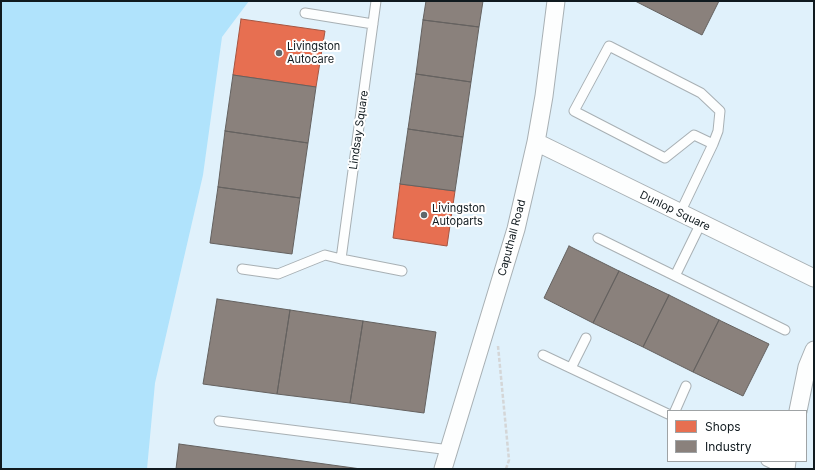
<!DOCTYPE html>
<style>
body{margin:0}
#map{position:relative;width:815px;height:470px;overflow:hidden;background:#f0f6fa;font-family:Inter,sans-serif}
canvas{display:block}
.frame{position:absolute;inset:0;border:2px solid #101a1f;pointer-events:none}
.legend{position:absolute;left:667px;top:410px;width:140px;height:52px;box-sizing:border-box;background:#fff;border:1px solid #9fa3a5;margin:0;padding:5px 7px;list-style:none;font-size:12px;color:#101a1f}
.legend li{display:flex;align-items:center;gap:8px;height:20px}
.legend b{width:20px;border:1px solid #9fa3a5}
</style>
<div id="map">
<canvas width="815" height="470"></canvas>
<div class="frame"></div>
<ul class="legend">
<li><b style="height:11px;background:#e76f51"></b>Shops</li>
<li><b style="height:11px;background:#8a817c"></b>Industry</li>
</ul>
</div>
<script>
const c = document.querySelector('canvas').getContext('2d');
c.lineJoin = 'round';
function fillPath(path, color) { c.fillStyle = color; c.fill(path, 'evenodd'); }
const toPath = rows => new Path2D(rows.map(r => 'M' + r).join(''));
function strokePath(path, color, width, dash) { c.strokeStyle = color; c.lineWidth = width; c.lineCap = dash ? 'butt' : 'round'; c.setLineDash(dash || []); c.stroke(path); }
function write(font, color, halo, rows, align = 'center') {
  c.font = font + ' Inter,sans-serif'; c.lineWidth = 4; c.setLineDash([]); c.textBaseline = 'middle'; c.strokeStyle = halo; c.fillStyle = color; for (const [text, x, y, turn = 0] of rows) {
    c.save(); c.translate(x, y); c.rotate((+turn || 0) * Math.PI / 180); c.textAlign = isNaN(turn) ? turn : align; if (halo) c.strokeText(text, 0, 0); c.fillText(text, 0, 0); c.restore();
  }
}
fillPath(toPath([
 [1,1,814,1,814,469,1,469],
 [668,411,806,411,806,461,668,461]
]), '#e0f1fb');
fillPath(toPath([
 [1,1,249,1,222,37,203,175,155,383,147,469,1,469]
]), '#b0e3fc');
const shops = toPath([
 [241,19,325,31,316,87,233,75,241,19],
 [400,184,455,191,447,246,393,238,400,184]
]);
fillPath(shops, '#e76f51');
strokePath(shops, '#a65642', 1);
const industry = toPath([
 [426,1,483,1,479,27,423,20,426,1],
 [635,1,719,1,702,35,635,1],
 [423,20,479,27,471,82,416,74,423,20],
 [416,74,471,82,463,137,408,129,416,74],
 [233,75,316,87,308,143,225,131,233,75],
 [408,129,463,137,455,191,400,184,408,129],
 [225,131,308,143,300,198,218,187,225,131],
 [218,187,300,198,292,254,210,243,218,187],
 [569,246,619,271,593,323,544,298,569,246],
 [619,271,669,295,643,347,593,323,619,271],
 [669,295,719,320,693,372,643,347,669,295],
 [217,299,290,310,277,394,203,384,217,299],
 [290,310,363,321,350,403,277,394,290,310],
 [719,320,769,344,743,396,693,372,719,320],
 [363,321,436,332,424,413,350,403,363,321],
 [179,444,361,469,176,469,179,444]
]);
fillPath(industry, '#8a817c');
strokePath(industry, '#656260', 1);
const lane = toPath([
 [305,13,373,24],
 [680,213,713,144,718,131,720,111,701,93,609,46,574,111,665,158,694,135,713,144],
 [598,238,785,330],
 [341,259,402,271],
 [242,269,278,274,325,255,341,259,376,1],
 [675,276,701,223],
 [543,355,668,414],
 [571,368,586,338],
 [675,411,686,386],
 [219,421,450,450],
 [766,461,783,469]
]);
const street = toPath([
 [536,142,814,278],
 [798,411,807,367,814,350],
 [443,469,516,229,536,142,544,96,556,1],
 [786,469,787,461]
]);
strokePath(lane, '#a8b0b4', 11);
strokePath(street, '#a8b0b4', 19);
strokePath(toPath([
 [498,346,509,460,506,469]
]), '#d4d6d7', 2.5, [4, 2]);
strokePath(lane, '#fdfefe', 9);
strokePath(street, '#fdfefe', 17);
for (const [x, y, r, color] of [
 [279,53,4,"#5e676c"],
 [424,215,4,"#5e676c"]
]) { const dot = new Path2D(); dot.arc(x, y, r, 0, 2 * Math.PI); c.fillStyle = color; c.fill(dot); strokePath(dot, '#fff', 1.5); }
write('11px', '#101a1f', '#fff', [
 ["Livingston",287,47],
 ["Autocare",287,60],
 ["Livingston",432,209],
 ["Autoparts",432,222]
], 'left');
write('11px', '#101a1f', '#fff', [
 ["Lindsay Square",359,130,-82],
 ["Dunlop Square",675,211,26],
 ["Caputhall Road",512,238,-75]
]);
</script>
